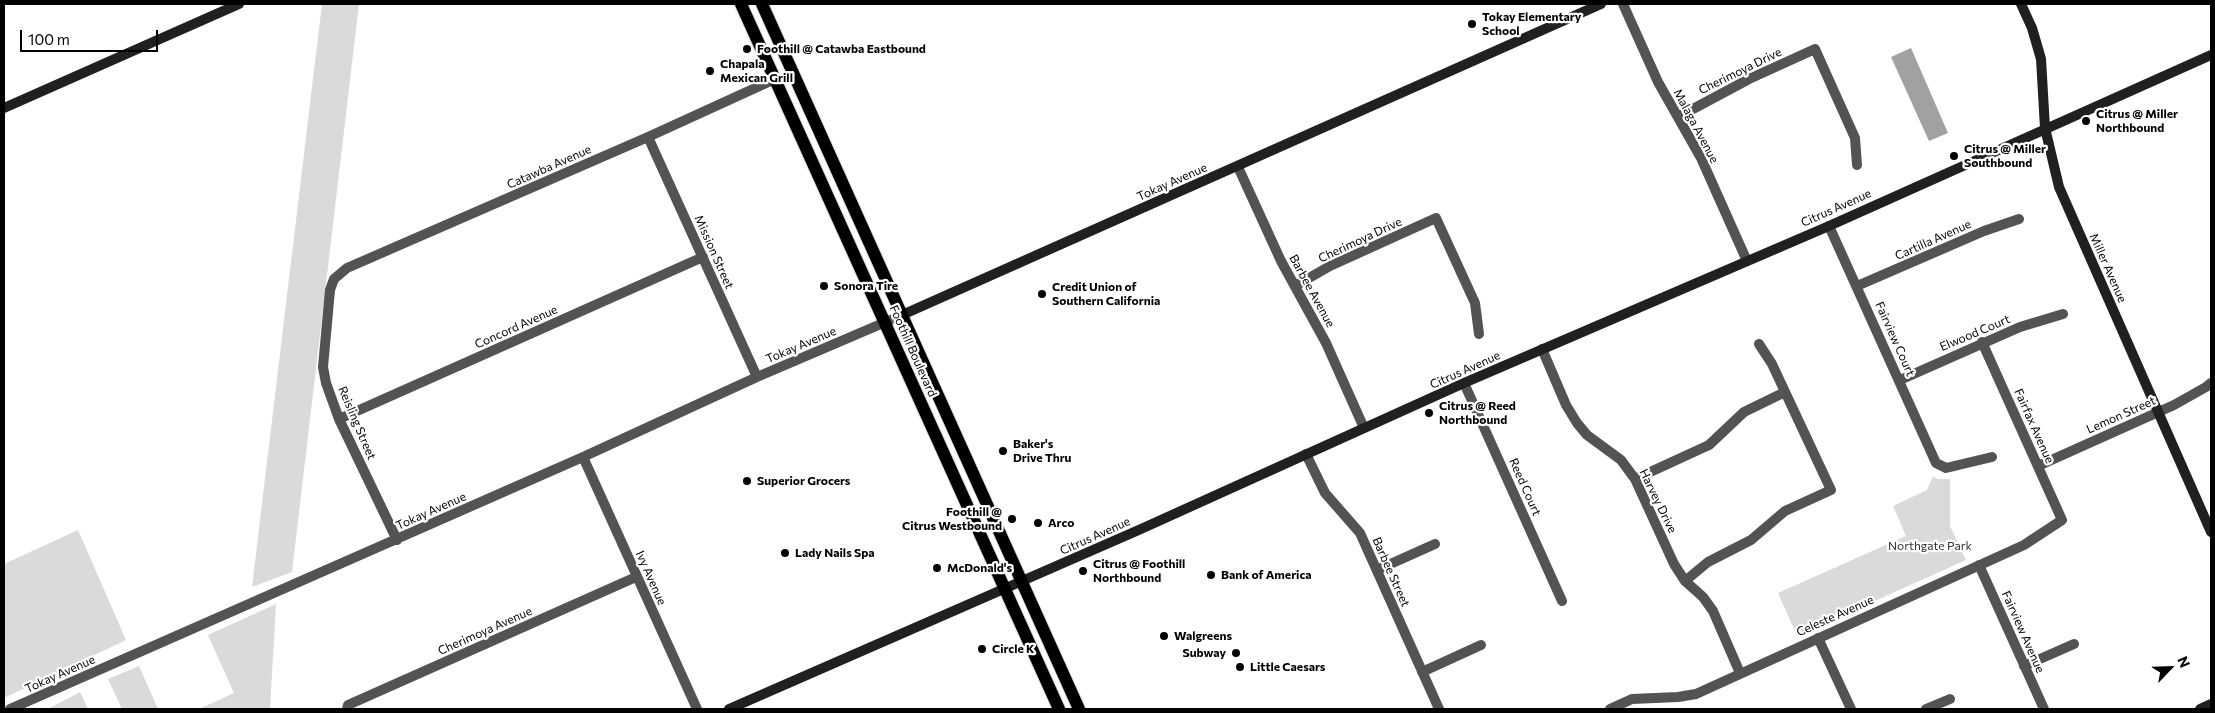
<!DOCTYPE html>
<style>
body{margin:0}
#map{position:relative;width:2215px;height:713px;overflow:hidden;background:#fff;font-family:Commissioner,sans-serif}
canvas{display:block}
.frame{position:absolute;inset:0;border:5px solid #000;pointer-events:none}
.north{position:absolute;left:2145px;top:643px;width:50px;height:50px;-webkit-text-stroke:4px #fff;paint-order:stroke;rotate:66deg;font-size:14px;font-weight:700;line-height:20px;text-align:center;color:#000}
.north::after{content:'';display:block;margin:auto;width:18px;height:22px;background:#000;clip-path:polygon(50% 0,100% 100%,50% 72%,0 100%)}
.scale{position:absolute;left:20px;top:30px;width:138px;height:22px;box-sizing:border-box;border:2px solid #000;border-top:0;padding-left:6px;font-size:15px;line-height:18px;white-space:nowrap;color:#000;-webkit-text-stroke:4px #fff;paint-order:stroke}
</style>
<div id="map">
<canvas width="2215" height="713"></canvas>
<div class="frame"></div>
<div class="north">N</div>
<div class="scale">100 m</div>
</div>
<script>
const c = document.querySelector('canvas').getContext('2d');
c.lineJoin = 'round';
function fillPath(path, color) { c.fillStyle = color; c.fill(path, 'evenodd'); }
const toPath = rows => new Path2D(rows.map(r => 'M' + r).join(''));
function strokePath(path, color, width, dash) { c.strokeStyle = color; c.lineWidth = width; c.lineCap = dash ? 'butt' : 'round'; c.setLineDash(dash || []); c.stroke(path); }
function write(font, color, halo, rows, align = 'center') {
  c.font = font + ' Commissioner,sans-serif'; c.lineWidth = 4.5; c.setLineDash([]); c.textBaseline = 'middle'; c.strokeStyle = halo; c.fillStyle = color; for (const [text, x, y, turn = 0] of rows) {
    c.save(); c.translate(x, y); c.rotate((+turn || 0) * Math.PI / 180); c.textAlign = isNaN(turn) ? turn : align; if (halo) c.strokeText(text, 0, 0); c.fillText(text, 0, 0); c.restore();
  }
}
fillPath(toPath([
 [322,4,359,4,292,572,252,587],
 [1933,476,1937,479,1950,479,1950,526,1966,560,1797,636,1778,593,1906,536,1893,506,1927,490],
 [78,530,126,640,4,698,4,564],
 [276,604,270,709,199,709,234,693,208,635],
 [139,666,158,709,122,709,108,679],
 [80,692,88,709,48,709]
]), '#dadada');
fillPath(toPath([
 [1911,48,1948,133,1929,141,1891,57]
]), '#a1a1a1');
const primary = toPath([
 [741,4,1059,709],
 [762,4,1079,709]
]);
strokePath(primary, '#dbdbdb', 14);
strokePath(toPath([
 [1623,4,1658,82,1701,158,1747,261],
 [1678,117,1749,79,1815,49,1855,138,1857,165],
 [648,137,757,377],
 [1238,167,1281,261,1326,343,1364,428],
 [1829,226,1936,463,1946,468,1992,457],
 [1295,286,1330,266,1436,218,1475,303,1479,334],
 [1857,286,1984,231,2019,219],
 [1542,349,1566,405,1577,423,1587,435,1621,460,1635,479,1674,564,1685,581,1703,597,1713,611,1740,673],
 [1900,380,2020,327,2063,314],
 [1464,383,1562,601],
 [339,419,703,257],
 [1306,454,1325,493,1360,533,1439,709],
 [583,457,697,709],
 [2038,466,2174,405,2206,387,2211,383],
 [1635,479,1709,445,1744,412,1785,392],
 [397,540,339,419,326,383,323,367,330,290,334,279,347,268,648,137,775,79],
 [1979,565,2044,709],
 [1377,570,1435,544],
 [1685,581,1708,562,1751,540,1785,511,1831,490,1772,364,1759,344],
 [1818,638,1851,709],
 [2024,666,2074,644],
 [1422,672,1481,645],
 [10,709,583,457,757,377,902,315],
 [347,709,348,705,636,577],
 [1610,709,1632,699,1678,697,1696,694,2024,545,2062,520,1982,342],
 [1926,709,1950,699]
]), '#535353', 10);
strokePath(toPath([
 [2021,4,2032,28,2041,59,2045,128,2059,187,2211,532],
 [4,108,239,4],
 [902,315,1601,4],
 [729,709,1141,529,1464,383,1829,226,2211,55],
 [2200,709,2211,704]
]), '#202020', 10);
strokePath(primary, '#000', 12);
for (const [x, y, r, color] of [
 [1472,24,5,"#000"],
 [747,49,5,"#000"],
 [710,71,5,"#000"],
 [2086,121,5,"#000"],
 [1954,156,5,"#000"],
 [824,286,5,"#000"],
 [1042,294,5,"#000"],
 [1429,413,5,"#000"],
 [1003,451,5,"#000"],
 [747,481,5,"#000"],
 [1012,519,5,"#000"],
 [1038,523,5,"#000"],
 [785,553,5,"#000"],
 [937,568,5,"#000"],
 [1083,571,5,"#000"],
 [1211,575,5,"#000"],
 [1164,636,5,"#000"],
 [982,649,5,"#000"],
 [1236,653,5,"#000"],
 [1240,667,5,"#000"]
]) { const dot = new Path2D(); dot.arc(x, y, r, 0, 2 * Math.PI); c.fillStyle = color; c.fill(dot); strokePath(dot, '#fff', 2); }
write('bold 12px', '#000', '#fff', [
 ["Tokay Elementary",1482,17],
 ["School",1482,31],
 ["Foothill @ Catawba Eastbound",757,49],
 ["Chapala",720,64],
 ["Mexican Grill",720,78],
 ["Citrus @ Miller",2096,114],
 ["Northbound",2096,128],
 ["Citrus @ Miller",1964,149],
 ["Southbound",1964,163],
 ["Sonora Tire",834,286],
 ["Credit Union of",1052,287],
 ["Southern California",1052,301],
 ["Citrus @ Reed",1439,406],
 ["Northbound",1439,420],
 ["Baker's",1013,444],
 ["Drive Thru",1013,458],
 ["Superior Grocers",757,481],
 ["Foothill @",1002,512,"right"],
 ["Citrus Westbound",1002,526,"right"],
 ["Arco",1048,523],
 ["Lady Nails Spa",795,553],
 ["Citrus @ Foothill",1093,564],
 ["Northbound",1093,578],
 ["McDonald's",947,568],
 ["Bank of America",1221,575],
 ["Walgreens",1174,636],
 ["Circle K",992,649],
 ["Subway",1226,653,"right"],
 ["Little Caesars",1250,667]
], 'left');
write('12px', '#000', '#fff', [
 ["Cherimoya Drive",1740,71,-26],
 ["Malaga Avenue",1696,126,62],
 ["Catawba Avenue",549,167,-24],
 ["Tokay Avenue",1172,182,-24],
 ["Citrus Avenue",1836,208,-24],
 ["Cherimoya Drive",1360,240,-25],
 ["Cartilla Avenue",1933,240,-24],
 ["Mission Street",714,252,66],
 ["Miller Avenue",2108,268,66],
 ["Barbee Avenue",1312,291,61],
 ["Concord Avenue",516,327,-24],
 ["Elwood Court",1975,333,-23],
 ["Fairview Court",1895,339,66],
 ["Tokay Avenue",801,345,-23],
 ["Foothill Boulevard",913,351,66],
 ["Citrus Avenue",1465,370,-24],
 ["Lemon Street",2121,415,-24],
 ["Reisling Street",357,423,67],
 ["Fairfax Avenue",2034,426,66],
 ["Reed Court",1525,487,66],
 ["Harvey Drive",1658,501,64],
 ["Tokay Avenue",431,511,-24],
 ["Citrus Avenue",1095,536,-24],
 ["Barbee Street",1391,572,66],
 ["Ivy Avenue",651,578,66],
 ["Celeste Avenue",1835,616,-24],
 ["Cherimoya Avenue",485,631,-24],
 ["Fairview Avenue",2023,632,66],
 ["Tokay Avenue",60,674,-24]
]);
write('12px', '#313131', '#fff', [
 ["Northgate Park",1930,546]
]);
</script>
